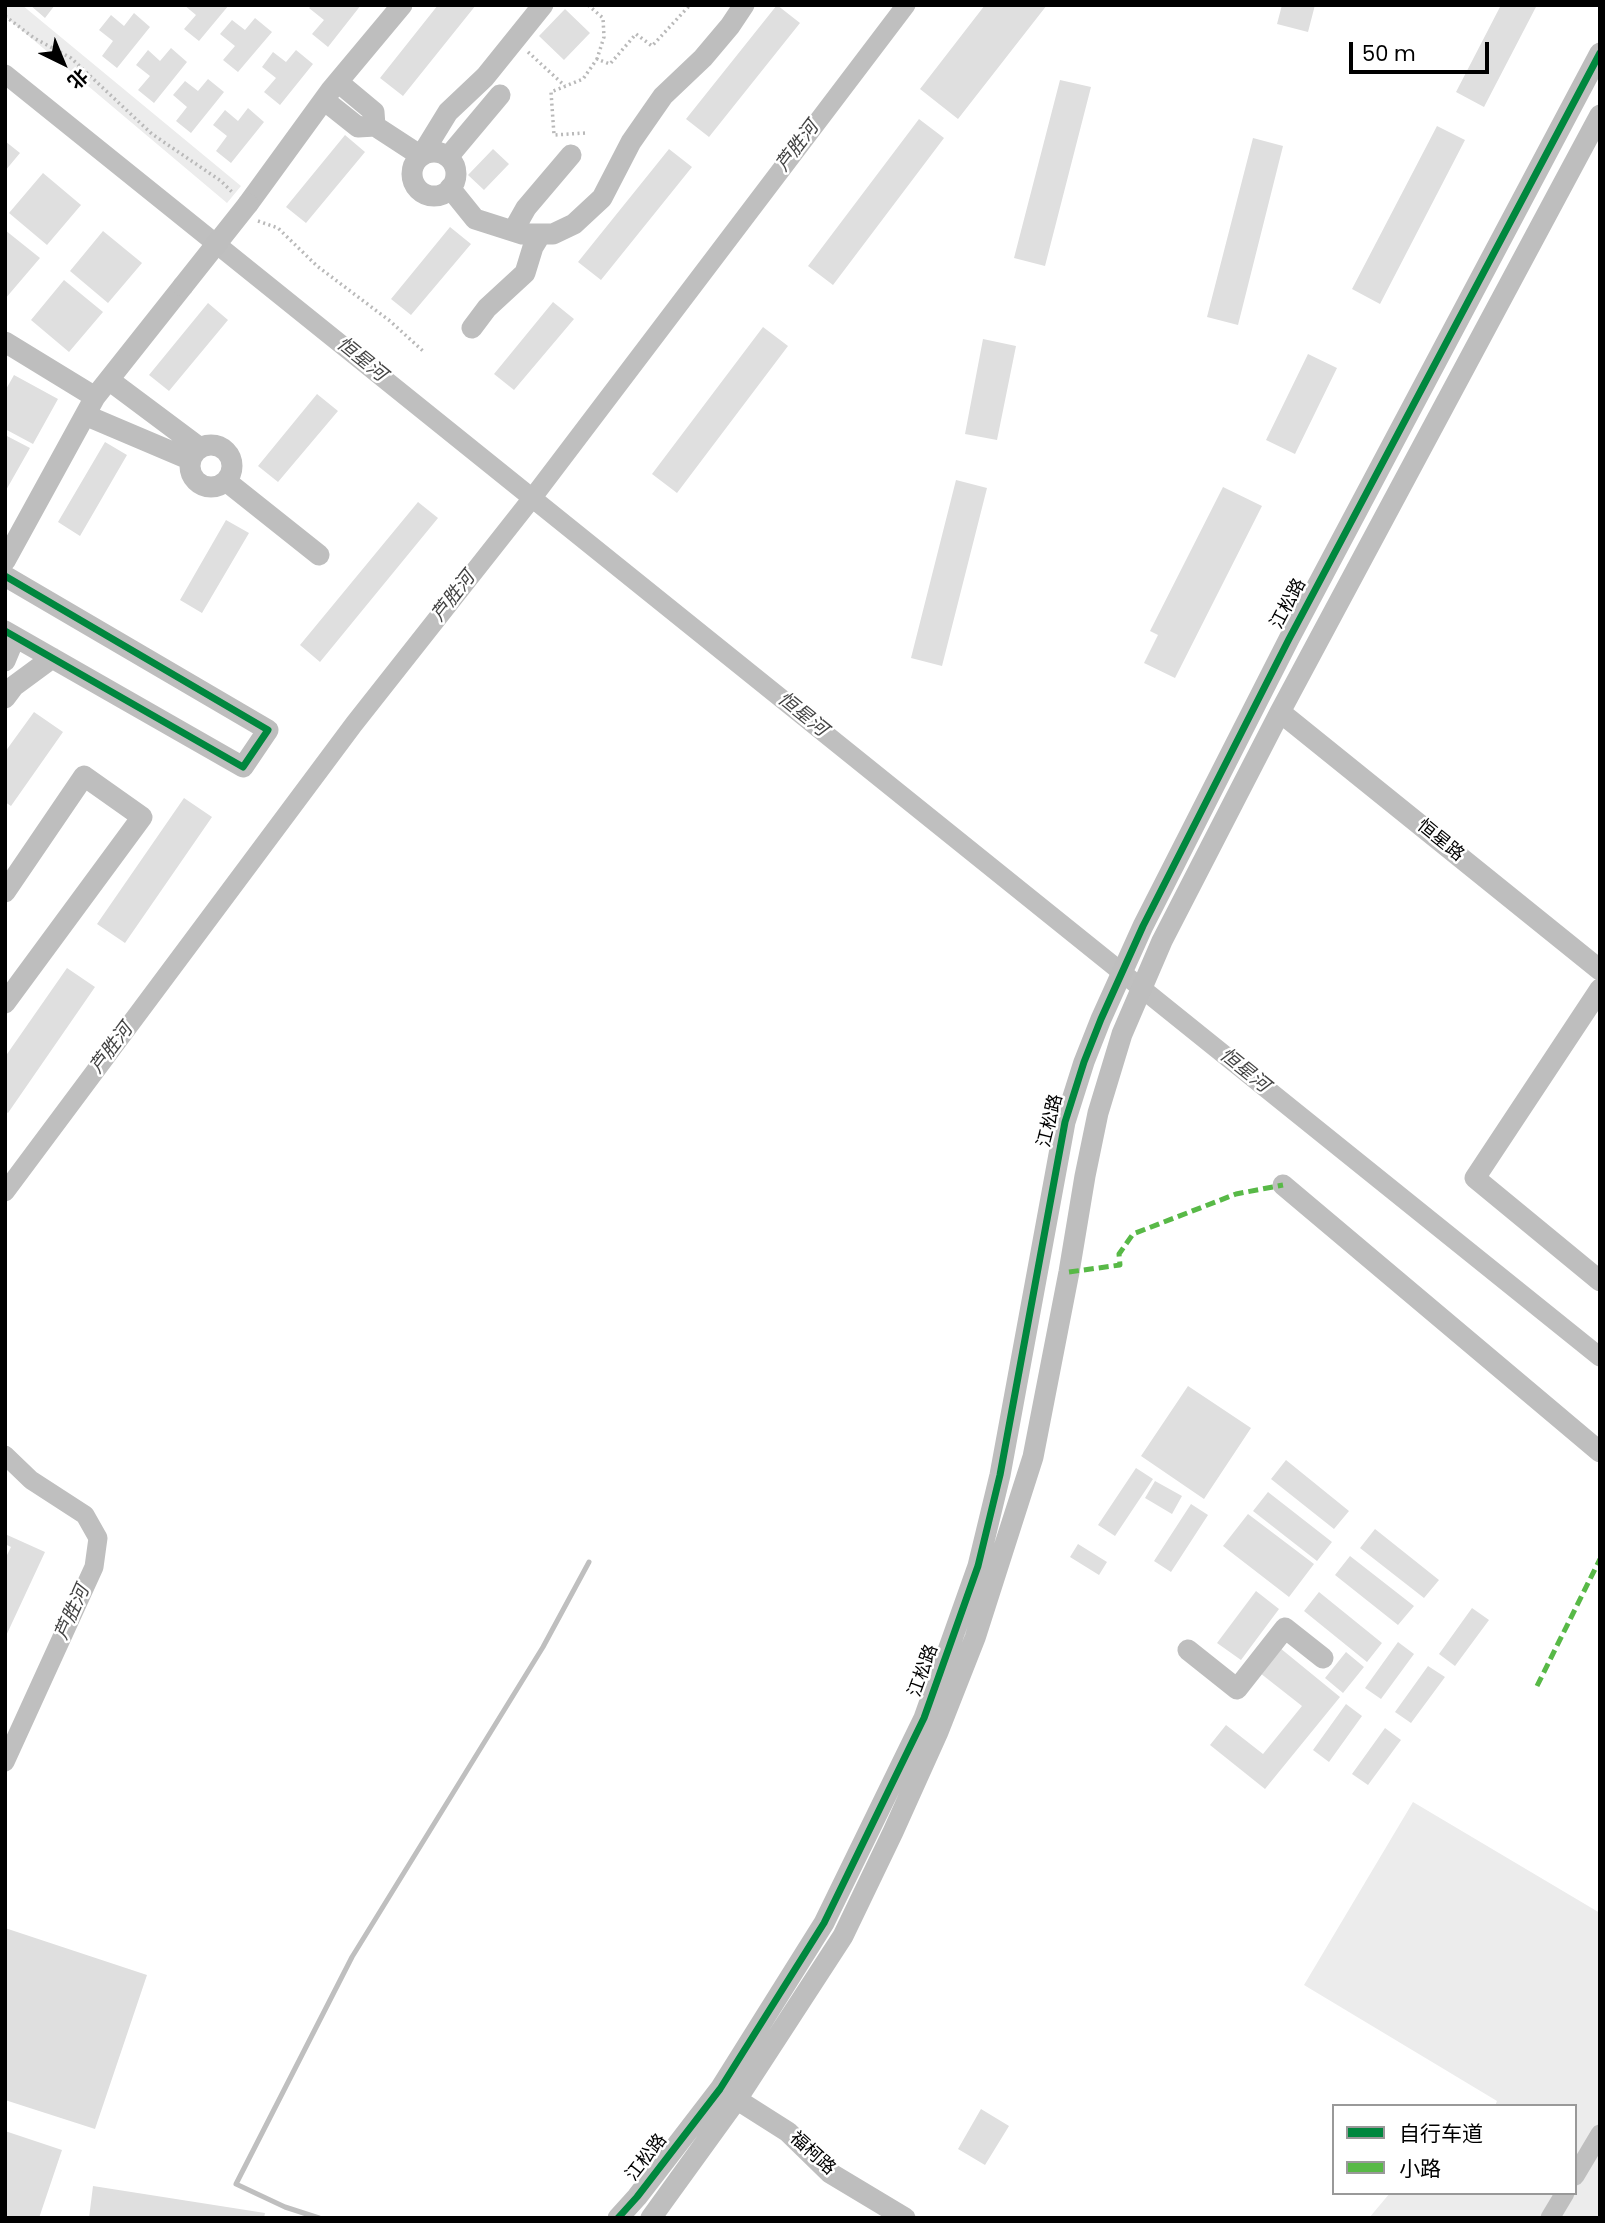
<!DOCTYPE html>
<meta charset="utf-8">
<style>
body{margin:0}
#map{position:relative;width:1605px;height:2223px;overflow:hidden;background:#fff;font-family:Poppins,"Noto Sans SC",sans-serif}
canvas{display:block}
.frame{position:absolute;inset:0;border:7px solid #000;pointer-events:none}
.legend{position:absolute;left:1332px;top:2104px;width:245px;height:91px;box-sizing:border-box;background:#fff;border:2px solid #999;margin:0;padding:9px 12px;list-style:none;font-size:21px;color:#000}
.legend li{display:flex;align-items:center;gap:14px;height:35px}
.legend b{width:35px;border:2px solid #999}
.north{position:absolute;left:28px;top:28px;width:70px;height:70px;-webkit-text-stroke:5px #fff;paint-order:stroke;rotate:137deg;font-size:19px;font-weight:700;line-height:28px;text-align:center;color:#000}
.north::after{content:'';display:block;margin:auto;width:24px;height:32px;background:#000;clip-path:polygon(50% 0,100% 100%,50% 72%,0 100%)}
.scale{position:absolute;left:1349px;top:42px;width:140px;height:32px;box-sizing:border-box;border:4px solid #000;border-top:0;padding-left:9px;font-size:21px;line-height:24px;white-space:nowrap;color:#000;-webkit-text-stroke:5px #fff;paint-order:stroke}
</style>
<div id="map">
<canvas width="1605" height="2223"></canvas>
<div class="frame"></div>
<ul class="legend">
<li><b style="height:9px;background:#00873e"></b>自行车道</li>
<li><b style="height:9px;background:#58b947"></b>小路</li>
</ul>
<div class="north">北</div>
<div class="scale">50 m</div>
</div>
<script>
const c = document.querySelector('canvas').getContext('2d');
c.lineJoin = 'round';
function fillPath(path, color) { c.fillStyle = color; c.fill(path, 'evenodd'); }
const toPath = rows => new Path2D(rows.map(r => 'M' + r).join(''));
function strokePath(path, color, width, dash) { c.strokeStyle = color; c.lineWidth = width; c.lineCap = dash ? 'butt' : 'round'; c.setLineDash(dash || []); c.stroke(path); }
function write(font, color, halo, rows, align = 'center') {
  c.font = font + ' Poppins,"Noto Sans SC",sans-serif'; c.lineWidth = 5; c.setLineDash([]); c.textBaseline = 'middle'; c.strokeStyle = halo; c.fillStyle = color; for (const [text, x, y, turn = 0] of rows) {
    c.save(); c.translate(x, y); c.rotate((+turn || 0) * Math.PI / 180); c.textAlign = isNaN(turn) ? turn : align; if (halo) c.strokeText(text, 0, 0); c.fillText(text, 0, 0); c.restore();
  }
}
fillPath(toPath([
 [5,5,22,5,241,186,227,203,5,16],
 [1413,1802,1600,1913,1600,2218,1369,2218,1390,2193,1575,2193,1575,2106,1495,2106,1497,2101,1304,1985]
]), '#ececec');
strokePath(toPath([
 [319,2218,285,2207,236,2184,352,1957,543,1647,589,1562]
]), '#bfbfbf', 5);
strokePath(toPath([
 [5,74,1600,1357],
 [5,1192,354,724,533,497,906,5],
 [5,1455,31,1480,85,1515,98,1538,94,1567,5,1762],
 [1575,2176,1600,2134],
 [1550,2218,1565,2193]
]), '#bfbfbf', 19);
fillPath(toPath([
 [30,5,55,5,45,18],
 [184,5,229,5,199,41,184,29,196,15],
 [312,5,361,5,328,47,312,34,324,20,309,8],
 [438,5,476,5,403,96,380,78],
 [777,5,800,23,709,137,686,119],
 [985,5,1047,5,958,119,920,89],
 [1282,5,1315,5,1308,32,1277,24],
 [1501,5,1537,5,1484,107,1456,92],
 [565,9,590,33,564,60,539,36],
 [134,13,150,27,117,68,102,56,113,41,99,30,111,15,124,26],
 [255,18,272,32,238,72,223,60,235,46,220,34,232,20,245,30],
 [171,48,187,62,154,103,138,90,150,76,136,65,148,50,160,61],
 [296,50,313,64,280,105,264,92,276,78,262,67,273,52,286,62],
 [208,79,224,92,191,133,176,121,187,107,173,95,185,81,198,91],
 [1060,80,1091,87,1045,266,1014,258],
 [248,108,264,122,231,163,216,151,227,136,213,125,225,110,238,121],
 [919,119,944,138,833,285,808,266],
 [1437,126,1465,140,1380,304,1352,289],
 [345,135,365,152,306,223,286,207],
 [1253,138,1283,146,1238,325,1207,317],
 [5,141,20,153,5,171],
 [493,149,509,164,484,190,468,175],
 [669,149,692,167,601,280,578,262],
 [43,173,81,205,47,245,9,213],
 [450,227,471,244,411,315,391,299],
 [5,230,40,258,5,299],
 [103,231,142,263,108,303,70,271],
 [64,280,103,312,69,352,31,320],
 [553,302,574,319,514,390,494,374],
 [208,303,228,320,169,391,149,375],
 [763,327,788,346,677,493,652,474],
 [983,339,1016,346,997,440,965,434],
 [1308,354,1337,368,1295,454,1266,440],
 [14,375,58,399,33,444,5,429,5,391],
 [317,394,338,411,278,482,258,466],
 [5,435,30,448,5,492],
 [105,442,127,455,80,536,58,522],
 [956,480,987,488,942,666,911,658],
 [1223,487,1262,506,1175,678,1144,663,1158,635,1150,631],
 [418,502,438,518,320,662,300,645],
 [226,520,249,533,202,613,180,600],
 [34,712,63,732,11,806,5,802,5,752],
 [184,798,212,817,125,943,97,924],
 [67,968,95,987,8,1113,5,1111,5,1057],
 [1188,1386,1251,1428,1204,1499,1141,1456],
 [1286,1460,1349,1511,1334,1529,1271,1479],
 [1136,1468,1153,1479,1115,1536,1098,1525],
 [1155,1481,1182,1496,1172,1514,1145,1498],
 [1268,1492,1332,1542,1317,1561,1253,1511],
 [1191,1504,1208,1515,1171,1572,1154,1561],
 [1248,1514,1314,1564,1289,1597,1223,1546],
 [1375,1529,1439,1580,1424,1598,1360,1548],
 [5,1534,45,1552,5,1638,5,1559,11,1547,5,1544],
 [1078,1544,1107,1562,1099,1575,1070,1557],
 [1350,1556,1414,1606,1398,1625,1335,1575],
 [1256,1591,1279,1609,1241,1660,1217,1643],
 [1319,1592,1382,1643,1367,1662,1304,1611],
 [1472,1608,1489,1620,1455,1666,1439,1654],
 [1398,1642,1414,1654,1381,1699,1365,1688],
 [1280,1648,1340,1697,1265,1789,1210,1745,1226,1725,1263,1754,1302,1706,1260,1673],
 [1346,1652,1364,1667,1343,1693,1325,1678],
 [1428,1666,1445,1677,1411,1723,1395,1712],
 [1346,1704,1362,1716,1329,1762,1313,1750],
 [1385,1728,1401,1740,1368,1785,1352,1774],
 [5,1928,147,1975,95,2129,5,2100],
 [981,2109,1009,2126,985,2165,958,2149],
 [5,2131,62,2150,39,2218,5,2218],
 [93,2186,265,2213,264,2218,89,2218]
]), '#dfdfdf');
strokePath(toPath([
 [588,5,603,18,604,37,597,59],
 [5,16,34,38,71,58,152,134,221,181,232,192],
 [528,52,565,86],
 [585,133,554,135,551,92,583,79,597,59,610,64,636,34,652,46,690,5],
 [258,221,278,228,317,266,390,321,423,351]
]), '#b9b9b9', 3.5, [2, 3.5]);
strokePath(toPath([
 [338,82,374,112,375,126],
 [324,100,358,127,375,126,421,156,448,112,485,77,543,5],
 '412 174a22 22 0 1 1 44 0a22 22 0 1 1-44 0Z',
 [448,157,500,95],
 [450,188,475,219,522,234,553,234,574,224,602,198,631,142,663,96,703,58,730,26,744,5],
 [248,204,331,90,402,5],
 [513,231,526,208,571,155],
 [472,328,487,308,525,273,533,247,541,234],
 [5,342,95,397],
 [109,380,200,448],
 [85,415,191,460],
 '190 466a21 21 0 1 1 42 0a21 21 0 1 1-42 0Z',
 [226,481,319,555],
 [5,561,95,397,183,286],
 [5,576,268,730,243,767,5,631],
 [5,661,15,637],
 [5,698,14,686,52,658],
 [1280,712,1600,970],
 [5,892,84,776,142,817,5,1003],
 [1600,989,1475,1178,1600,1281],
 [1283,1185,1600,1452],
 [1188,1650,1237,1689,1285,1628,1323,1658],
 [725,2092,788,2132,830,2173,905,2218],
 [618,2218,637,2197,720,2089,824,1923,924,1718,978,1566,1000,1475,1065,1122,1084,1062,1101,1019,1143,926,1289,639,1600,53],
 [651,2218,737,2099,843,1936,893,1832,938,1732,975,1638,1033,1457,1069,1272,1085,1176,1098,1113,1122,1034,1162,941,1280,712,1600,115]
]), '#bebebe', 21);
strokePath(toPath([
 [183,286,248,204]
]), '#bebebe', 21);
strokePath(toPath([
 [1069,1272,1120,1265,1119,1254,1133,1234,1236,1194,1283,1185],
 [1537,1686,1600,1559]
]), '#58b947', 5, [10, 5]);
strokePath(toPath([
 [5,576,268,730,243,767,5,631],
 [618,2218,637,2197,720,2089,824,1923,924,1718,978,1566,1000,1475,1065,1122,1084,1062,1101,1019,1143,926,1289,639,1600,53]
]), '#00873e', 7);
write('18px', '#000', '#fff', [
 ["江松路",1289,604,-62],
 ["恒星路",1440,841,39],
 ["江松路",1051,1121,-76],
 ["江松路",924,1671,-70],
 ["福柯路",812,2154,42],
 ["江松路",647,2158,-52]
]);
write('italic 19px', '#444', '#fff', [
 ["芦胜河",798,147,-53],
 ["恒星河",361,360,39],
 ["芦胜河",454,597,-52],
 ["恒星河",802,715,39],
 ["芦胜河",112,1049,-53],
 ["恒星河",1244,1071,39],
 ["芦胜河",73,1613,-66]
]);
</script>
